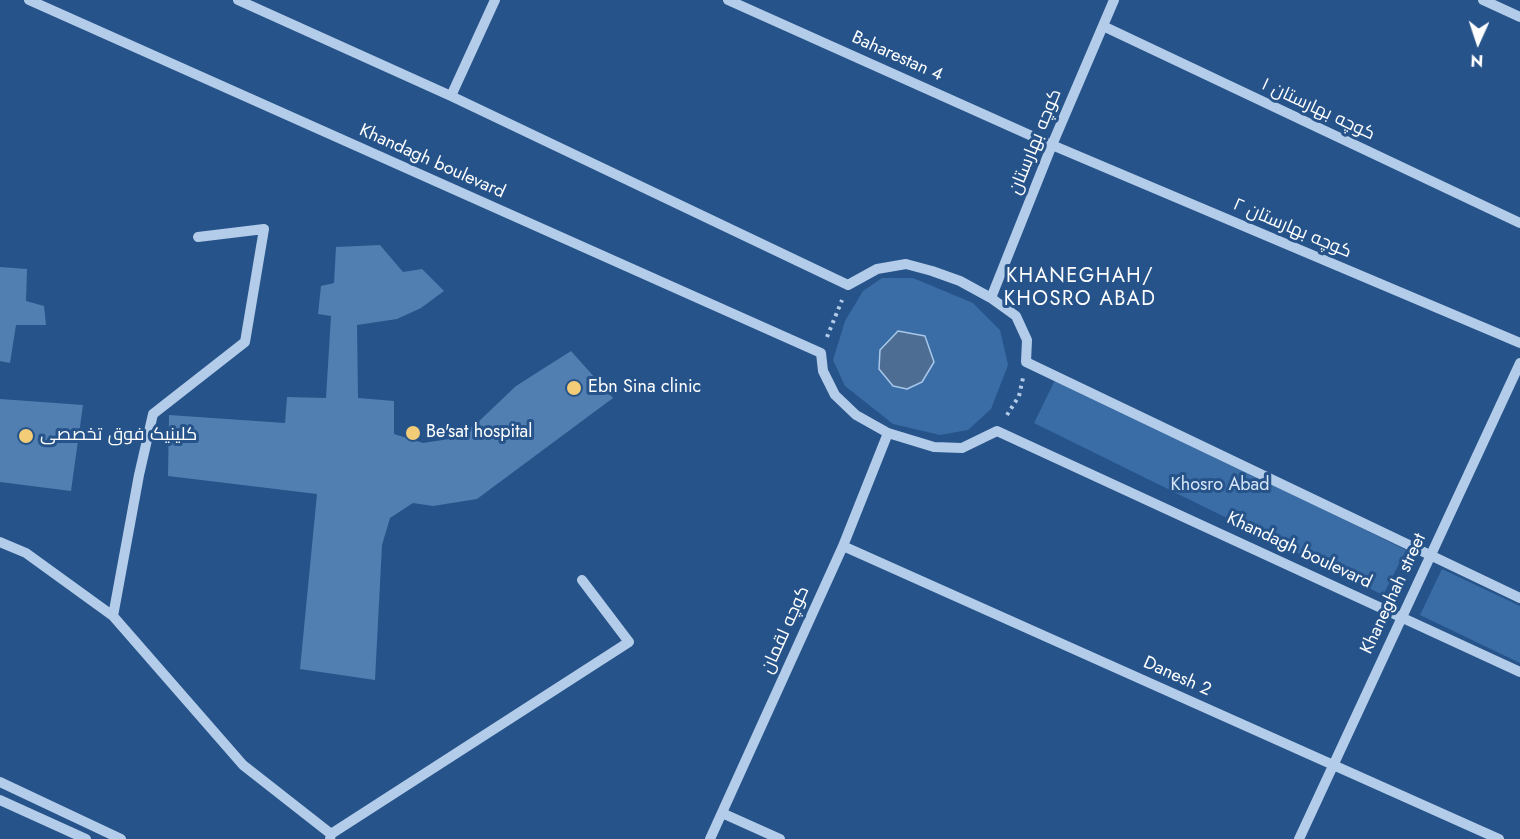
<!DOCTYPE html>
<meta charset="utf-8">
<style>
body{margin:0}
#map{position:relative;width:1520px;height:839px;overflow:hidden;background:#265389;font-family:Jost,sans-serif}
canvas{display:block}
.north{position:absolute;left:1448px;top:12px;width:60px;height:60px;-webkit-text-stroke:4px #265389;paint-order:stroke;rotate:183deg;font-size:16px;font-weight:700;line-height:24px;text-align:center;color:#fff}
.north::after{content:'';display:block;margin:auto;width:21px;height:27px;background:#fff;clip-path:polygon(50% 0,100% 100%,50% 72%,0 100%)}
</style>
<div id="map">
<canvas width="1520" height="839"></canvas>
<div class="north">N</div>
</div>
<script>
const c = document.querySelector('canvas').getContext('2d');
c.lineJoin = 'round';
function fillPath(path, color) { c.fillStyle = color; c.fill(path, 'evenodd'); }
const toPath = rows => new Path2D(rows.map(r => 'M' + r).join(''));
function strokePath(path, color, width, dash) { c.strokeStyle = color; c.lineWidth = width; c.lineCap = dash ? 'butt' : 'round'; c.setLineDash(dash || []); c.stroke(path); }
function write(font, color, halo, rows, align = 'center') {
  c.font = font + ' Jost,Cairo,sans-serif'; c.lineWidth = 6; c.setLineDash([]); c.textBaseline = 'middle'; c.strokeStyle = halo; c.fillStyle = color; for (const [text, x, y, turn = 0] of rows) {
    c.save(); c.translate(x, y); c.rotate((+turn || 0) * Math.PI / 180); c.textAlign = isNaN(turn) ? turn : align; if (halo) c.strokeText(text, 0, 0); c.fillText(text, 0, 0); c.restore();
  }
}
fillPath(toPath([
 [882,278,913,278,973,303,1000,330,1008,365,991,409,968,430,940,435,893,424,845,386,833,360,845,321,863,291],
 [1056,378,1406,550,1383,595,1034,423],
 [1442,569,1520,606,1520,663,1420,615]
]), '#3a6da5');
const water = toPath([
 [898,331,925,336,934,362,922,382,907,389,893,386,879,369,880,350,898,331]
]);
fillPath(water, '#4e6d93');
strokePath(water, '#a7c7ea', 1.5);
fillPath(toPath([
 [380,245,403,272,422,269,444,291,421,308,397,319,357,325,358,398,394,401,394,434,423,443,449,439,475,425,516,386,571,351,613,398,477,499,433,506,413,503,390,518,382,545,375,680,300,669,317,494,168,476,169,415,285,423,287,397,326,398,331,316,318,314,321,286,334,283,336,247],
 [0,267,27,269,26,301,44,306,46,325,16,325,10,363,0,361],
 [0,399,83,405,71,491,0,482]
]), '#527fb2');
strokePath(toPath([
 [827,337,842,300],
 [1007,415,1019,396,1023,378]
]), '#b3cce9', 4, [3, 4.5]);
strokePath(toPath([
 [29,0,821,353,823,371,835,395,856,415,888,433,934,447,962,448,997,431,1520,672],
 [238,0,451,96,848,285,877,269,906,264,932,271,960,281,991,298,1016,316,1027,340,1026,362,1520,598],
 [728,0,1052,145,1520,343],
 [1483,0,1520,17],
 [1103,26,1520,223],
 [451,96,495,0],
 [991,298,1052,145,1114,0],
 [0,542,26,553,113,616,139,475,153,414,245,342,264,229,198,237],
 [843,546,1499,839],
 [113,616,243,765,331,834],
 [0,782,121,839],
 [0,800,86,839],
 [722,813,780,839],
 [330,839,331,834,629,642,582,580],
 [710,839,843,546,888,433],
 [1299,839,1520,363]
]), '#b3cce9', 10);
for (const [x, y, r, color] of [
 [574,388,8,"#f2cc77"],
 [413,433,8,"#f2cc77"],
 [26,436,8,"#f2cc77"]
]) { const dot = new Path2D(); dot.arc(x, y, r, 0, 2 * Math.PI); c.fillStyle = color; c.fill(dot); strokePath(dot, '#265389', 2); }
write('18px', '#fff', '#265389', [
 ["Baharestan 4",897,57,24],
 ["کوچه بهارستان ۱",1318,110,25],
 ["کوچه بهارستان",1036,142,-68],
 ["Khandagh boulevard",432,162,24],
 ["کوچه بهارستان ۲",1292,229,23],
 ["Khandagh boulevard",1299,551,25],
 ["Khaneghah street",1394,594,-65],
 ["کوچه لقمان",786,630,-66],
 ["Danesh 2",1177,677,24]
]);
write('18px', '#fff', '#265389', [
 ["Ebn Sina clinic",588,388],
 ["Be'sat hospital",426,433],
 ["کلینیک فوق تخصصی",40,436]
], 'left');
write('18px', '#d7e6f7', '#265389', [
 ["Khosro Abad",1220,486]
]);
c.letterSpacing = '1.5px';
write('20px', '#fff', '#265389', [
 ["KHANEGHAH/",1080,277],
 ["KHOSRO ABAD",1080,300]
]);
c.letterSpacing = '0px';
</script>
